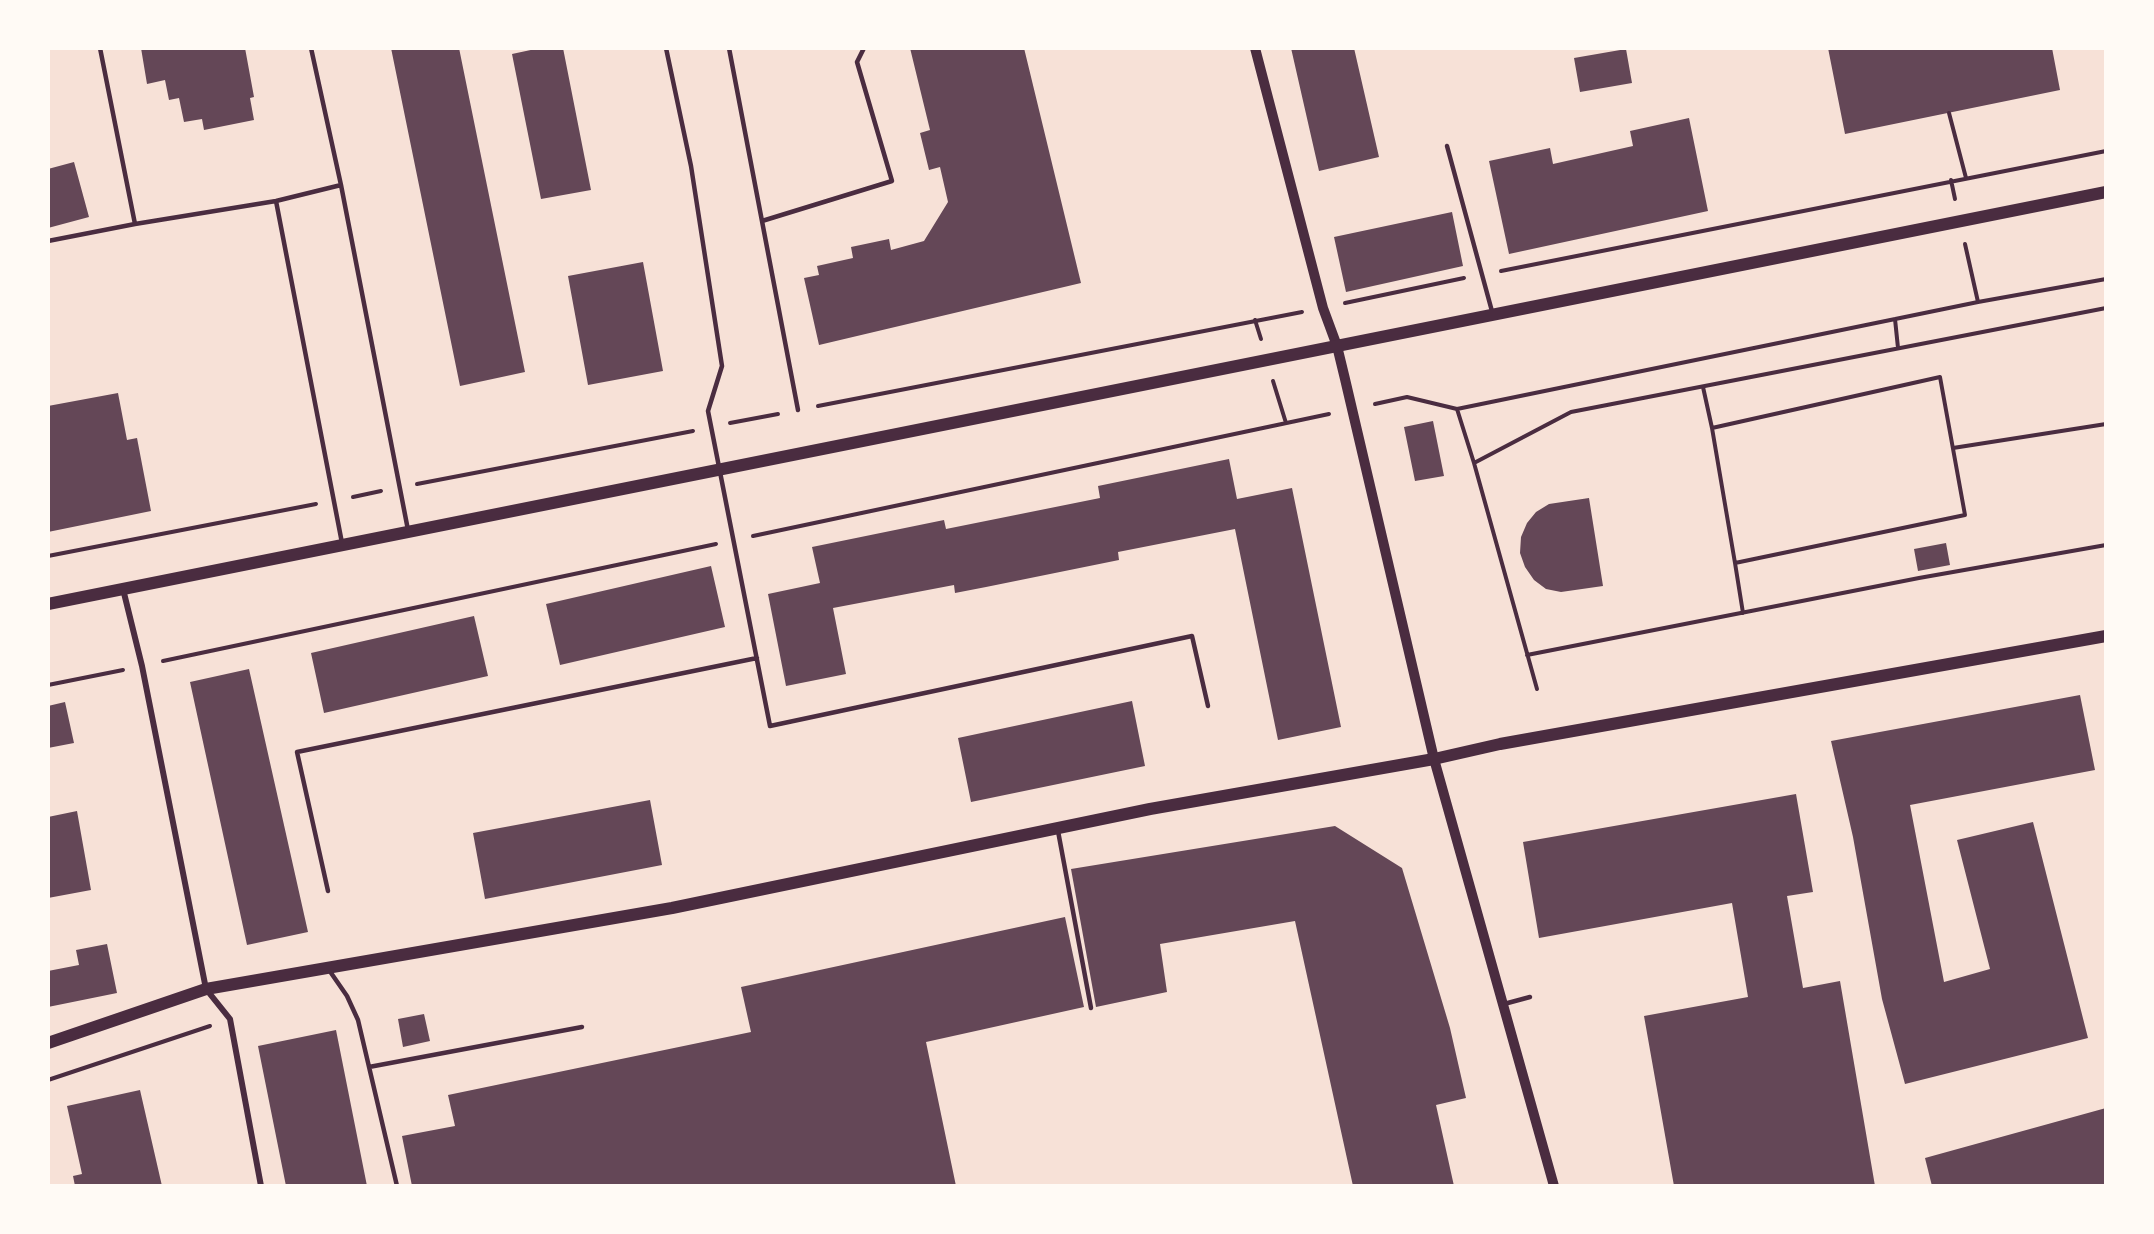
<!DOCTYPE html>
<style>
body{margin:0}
#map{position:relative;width:2154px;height:1234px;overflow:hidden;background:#f7e1d7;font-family:"Alegreya Sans",sans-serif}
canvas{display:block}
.frame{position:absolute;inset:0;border:50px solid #fffaf5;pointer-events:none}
</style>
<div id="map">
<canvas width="2154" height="1234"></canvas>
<div class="frame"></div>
</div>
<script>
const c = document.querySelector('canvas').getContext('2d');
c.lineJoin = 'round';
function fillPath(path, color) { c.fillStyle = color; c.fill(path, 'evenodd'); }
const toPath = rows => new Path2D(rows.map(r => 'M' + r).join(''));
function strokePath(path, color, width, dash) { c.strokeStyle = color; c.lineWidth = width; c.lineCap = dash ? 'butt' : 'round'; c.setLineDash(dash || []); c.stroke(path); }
fillPath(toPath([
 [141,48,245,48,254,97,250,98,254,120,204,130,202,119,184,122,179,98,169,100,165,80,147,84],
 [391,48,459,48,525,372,460,386],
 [540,48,563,48,591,190,541,199,512,54],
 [910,48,1024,48,1081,283,819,345,804,278,819,275,817,266,853,258,851,247,889,239,891,250,924,241,948,202,940,167,929,170,920,133,930,130],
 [1291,48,1354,48,1379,157,1319,171],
 [1828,48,2052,48,2060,90,1845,134],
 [1626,49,1632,83,1580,92,1574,58],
 [1689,118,1708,211,1509,254,1489,161,1550,148,1553,164,1633,146,1630,131],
 [74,162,89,217,48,228,48,169],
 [1452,212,1463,266,1346,292,1334,237],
 [643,262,663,371,588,385,568,276],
 [118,393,127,440,137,438,151,511,48,532,48,406],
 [1433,421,1444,476,1415,481,1404,427],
 [1229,459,1237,499,1292,488,1341,727,1278,740,1235,529,1118,552,1119,560,986,587,955,593,954,585,833,608,846,674,786,686,768,594,820,583,812,547,944,520,946,529,1100,498,1098,486],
 [1589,498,1603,586,1561,592,1546,589,1534,580,1525,567,1520,553,1521,537,1527,523,1536,512,1549,504],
 [1946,543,1950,565,1918,571,1914,549],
 [711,566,725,627,560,665,546,604],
 [474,616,488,676,324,713,311,653],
 [249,669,308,932,247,945,190,682],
 [2080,695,2095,770,1910,805,1944,982,1990,969,1957,840,2033,822,2088,1038,1905,1084,1882,999,1853,837,1831,741],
 [1132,701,1145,766,971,802,958,738],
 [65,702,74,743,48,748,48,706],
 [1796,794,1813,892,1787,896,1803,988,1840,981,1875,1186,1674,1186,1644,1016,1748,997,1732,903,1539,938,1523,842],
 [650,800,662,865,485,899,473,833],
 [77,811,91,890,48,898,48,817],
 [1335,826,1402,868,1450,1028,1466,1098,1436,1105,1454,1186,1353,1186,1295,921,1160,944,1167,992,1096,1007,1071,869],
 [1065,917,1084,1007,926,1042,956,1186,412,1186,402,1136,455,1126,448,1095,751,1032,741,987],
 [107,944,117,993,48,1007,48,971,79,965,76,950],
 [424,1014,430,1041,403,1047,398,1019],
 [336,1030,367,1186,286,1186,258,1046],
 [140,1090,162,1186,75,1186,73,1176,82,1174,67,1106],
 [2106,1108,2106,1186,1932,1186,1925,1158]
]), '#644757');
strokePath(toPath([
 [1949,113,1966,178],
 [1951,180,1955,199],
 [1965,244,1978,302],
 [1501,271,2106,151],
 [1345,303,1464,278],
 [1895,319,1898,348],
 [1255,320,1261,339],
 [1940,377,1965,515,1735,563,1712,428,1940,377],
 [1273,381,1286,423],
 [1703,387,1712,428],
 [1375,404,1407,397,1457,409,1978,302,2106,279],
 [818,406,1302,312],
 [1457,409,1474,463,1537,689],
 [730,423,778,414],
 [1953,448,2106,424],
 [1474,463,1571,412,2106,308],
 [417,484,693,431],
 [353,497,381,491],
 [753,536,1329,414],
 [48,556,316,504],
 [1735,563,1743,613],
 [1527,655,1919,578,2106,545],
 [163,661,716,544],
 [48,685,123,670],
 [48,1080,210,1026]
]), '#4a2c40', 4);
strokePath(toPath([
 [100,48,135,224],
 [666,48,691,166,722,366,708,411,770,726,1192,636,1208,706],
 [729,48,798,410],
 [1447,146,1493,315],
 [341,185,408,530],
 [276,201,342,543],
 [762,221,892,181,857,62,864,48],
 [48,241,135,224,276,201,341,185,311,48],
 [1058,831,1091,1008],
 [328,891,297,752,757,658],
 [329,970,347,996,358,1020,397,1186],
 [1504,1004,1530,997],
 [369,1067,582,1027]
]), '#4a2c40', 4.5);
strokePath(toPath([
 [123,589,142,666,206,989,230,1019,261,1186]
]), '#4a2c40', 6);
strokePath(toPath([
 [1255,48,1323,308,1337,346,1345,379,1434,759,1554,1186]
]), '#4a2c40', 10);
strokePath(toPath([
 [48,604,2106,192],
 [48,1043,206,989,672,908,1150,809,1434,759,1500,744,2106,636]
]), '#4a2c40', 12);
</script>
